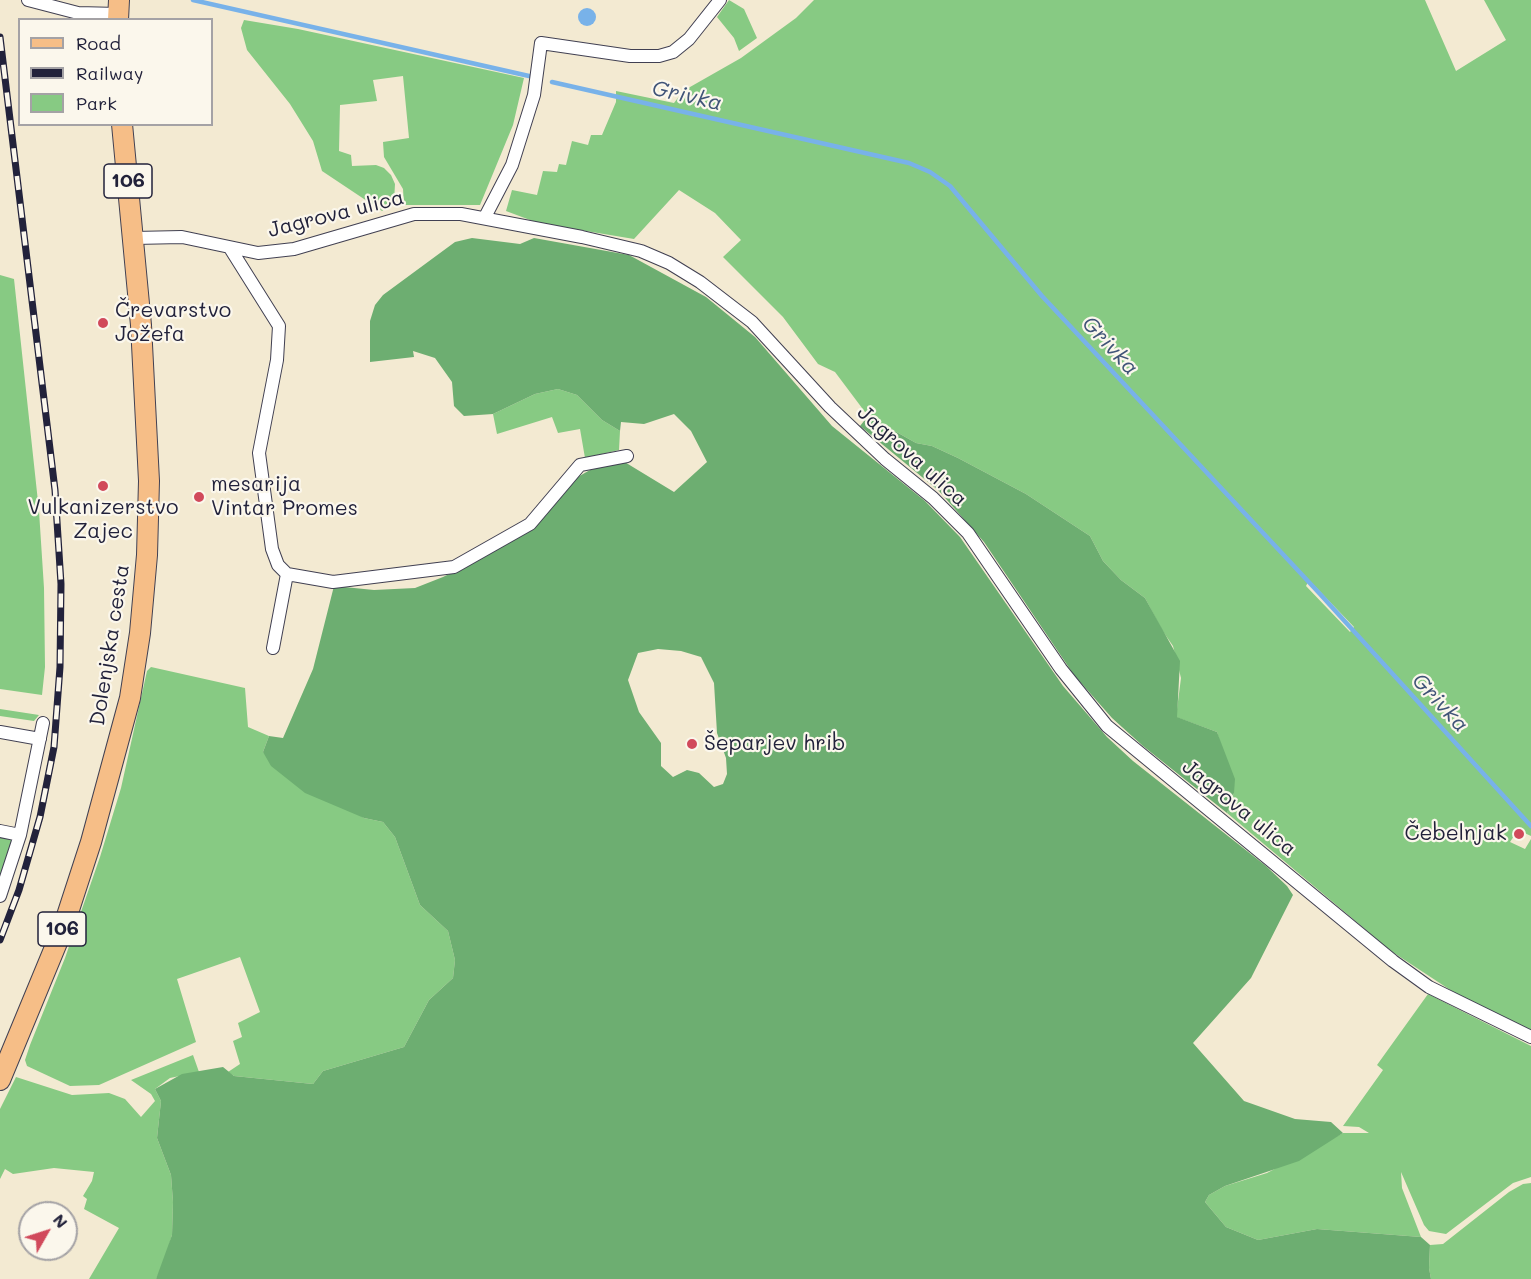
<!DOCTYPE html>
<meta charset="utf-8">
<style>
body{margin:0}
#map{position:relative;width:1531px;height:1279px;overflow:hidden;background:#f3ead2;font-family:Mali,sans-serif}
canvas{display:block}
.legend{position:absolute;left:18px;top:18px;width:195px;height:108px;box-sizing:border-box;background:#fbf7ec;border:2px solid #a4a2a5;margin:0;padding:8px 10px;list-style:none;font-size:18px;color:#22223b}
.legend li{display:flex;align-items:center;gap:12px;height:30px}
.legend b{width:30px;border:2px solid #a4a2a5}
.north{position:absolute;left:18px;top:1201px;width:60px;height:60px;box-sizing:border-box;background:#fbf7ec;border:2px solid #a4a2a5;border-radius:50%;rotate:51deg;font-size:16px;font-weight:700;line-height:24px;text-align:center;color:#22223b}
.north::after{content:'';display:block;margin:auto;width:21px;height:27px;background:#d1495b;clip-path:polygon(50% 0,100% 100%,50% 72%,0 100%)}
</style>
<div id="map">
<canvas width="1531" height="1279"></canvas>
<ul class="legend">
<li><b style="height:8px;background:#f6be87"></b>Road</li>
<li><b style="height:8px;background:#22223b"></b>Railway</li>
<li><b style="height:16px;background:#87ca83"></b>Park</li>
</ul>
<div class="north">N</div>
</div>
<script>
const c = document.querySelector('canvas').getContext('2d');
c.lineJoin = 'round';
function fillPath(path, color) { c.fillStyle = color; c.fill(path, 'evenodd'); }
const toPath = rows => new Path2D(rows.map(r => 'M' + r).join(''));
function strokePath(path, color, width, dash) { c.strokeStyle = color; c.lineWidth = width; c.lineCap = dash ? 'butt' : 'round'; c.setLineDash(dash || []); c.stroke(path); }
function write(font, color, halo, rows, align = 'center') {
  c.font = font + ' Mali,sans-serif'; c.lineWidth = 4.5; c.setLineDash([]); c.textBaseline = 'middle'; c.strokeStyle = halo; c.fillStyle = color; for (const [text, x, y, turn = 0] of rows) {
    c.save(); c.translate(x, y); c.rotate((+turn || 0) * Math.PI / 180); c.textAlign = isNaN(turn) ? turn : align; if (halo) c.strokeText(text, 0, 0); c.fillText(text, 0, 0); c.restore();
  }
}
fillPath(toPath([
 [729,0,744,9,757,38,739,51,734,38,717,17],
 [814,0,1425,0,1456,71,1506,40,1484,0,1531,0,1531,836,1518,830,1510,842,1525,849,1531,839,1531,1030,1464,999,1391,951,1227,813,1234,793,1217,732,1176,717,1181,678,1173,646,1162,630,1145,598,1121,580,1103,561,1090,536,1026,494,958,458,932,446,916,443,868,416,835,372,818,364,783,317,723,257,741,240,715,213,679,190,634,239,538,223,506,211,512,190,537,195,543,171,557,172,559,164,566,165,572,141,588,145,591,135,602,135,616,102,616,91,674,103,683,91,741,58,796,18],
 [1309,580,1354,627,1350,632,1306,586],
 [244,20,298,29,524,78,513,125,480,205,404,205,403,189,384,157,383,142,409,138,403,76,373,80,377,101,340,105,339,151,351,155,352,166,376,165,384,168,391,175,395,184,394,202,382,211,322,171,313,141,290,104,247,50,241,28],
 [0,275,14,279,39,511,44,588,45,667,42,695,0,689],
 [558,389,577,395,602,420,620,431,619,450,585,458,580,429,558,433,552,417,497,434,493,414,535,394],
 [151,667,245,688,248,727,269,736,263,752,364,818,383,822,395,837,420,905,448,931,455,960,453,978,429,1000,404,1047,323,1071,313,1084,234,1076,228,1072,240,1064,233,1041,242,1037,238,1023,260,1012,240,957,177,979,196,1042,99,1085,70,1086,27,1066,25,1060,30,1045,65,958,100,857,121,788,147,671],
 [0,709,39,715,34,721,0,716],
 [0,835,11,837,12,843,0,886],
 [1428,994,1531,1046,1531,1177,1513,1183,1446,1234,1429,1231,1424,1225,1401,1172,1402,1188,1421,1237,1317,1229,1258,1240,1226,1227,1205,1202,1209,1195,1225,1186,1267,1173,1343,1133,1369,1133,1359,1127,1343,1126,1383,1070,1377,1065],
 [193,1055,199,1072,170,1078,155,1089,161,1101,157,1138,171,1175,173,1202,172,1235,163,1266,156,1279,89,1279,119,1228,84,1209,87,1199,83,1196,92,1181,94,1172,54,1168,13,1174,5,1169,0,1179,0,1109,16,1077,72,1095,109,1093,125,1099,141,1117,155,1101,151,1094,131,1080],
 [1531,1183,1531,1279,1431,1279,1429,1268,1430,1245,1443,1244,1509,1192,1523,1184]
]), '#87ca83');
fillPath(toPath([
 [472,238,520,244,534,238,629,255,706,297,755,337,832,426,925,501,960,537,1063,686,1107,737,1133,761,1266,866,1287,886,1293,895,1251,978,1193,1043,1244,1101,1295,1119,1331,1122,1343,1133,1299,1161,1225,1186,1209,1195,1205,1202,1226,1227,1258,1240,1317,1229,1421,1237,1430,1245,1429,1268,1431,1279,156,1279,172,1235,173,1202,171,1175,157,1138,161,1101,155,1089,182,1074,223,1067,234,1076,313,1084,323,1071,404,1047,429,1000,453,978,455,960,448,931,420,905,395,837,383,822,364,818,305,793,271,766,263,752,269,736,283,738,313,669,334,586,374,590,415,588,443,577,482,558,569,482,590,470,623,461,674,492,707,462,691,431,674,414,644,424,621,422,620,431,602,420,577,395,558,389,535,394,493,414,464,416,454,406,452,382,435,358,413,351,414,357,370,362,370,321,375,305,383,295,455,242],
 [658,649,681,651,701,657,714,683,717,733,726,758,727,774,723,784,714,787,699,773,687,770,673,777,661,766,661,743,639,712,628,680,638,653],
 [868,416,916,443,932,446,958,458,1026,494,1090,536,1103,561,1121,580,1145,598,1180,661,1177,717,1217,732,1235,779,1234,793,1227,813,1143,746,1112,718,1074,675,984,542,939,491,860,426]
]), '#6dae71');
fillPath(toPath([
 '578 17a9 9 0 1 1 18 0a9 9 0 1 1-18 0Z'
]), '#78b2e9');
strokePath(toPath([
 [193,0,529,76],
 [552,82,909,163,930,172,950,186,1042,296,1320,594,1531,826]
]), '#78b2e9', 4.5);
const street = toPath([
 [28,0,78,13,118,14],
 [485,217,512,165,534,95,541,43,630,56,659,56,673,52,689,39,720,0],
 [134,238,182,237,258,253,294,249,414,214,461,214,582,237,641,251,669,263,700,282,752,322,830,407,885,459,933,498,968,533,1061,669,1107,726,1393,961,1429,987,1531,1037],
 [230,248,279,326,277,360,259,453,272,549,278,565,287,574,333,582,454,567,530,524,580,465,627,456],
 [273,648,287,574],
 [0,732,40,739],
 [0,831,20,835],
 [0,896,20,835,43,723]
]);
const primary = toPath([
 [118,20,119,0],
 [0,1080,63,928,91,842,130,698,140,633,147,555,149,481,141,325,122,124]
]);
strokePath(street, '#414052', 14);
strokePath(primary, '#414052', 22);
strokePath(street, '#fff', 12);
strokePath(primary, '#f6be87', 20);
const rail = toPath([
 [0,37,55,490,61,584,60,667,54,747,40,817,19,890,0,940]
]);
strokePath(rail, '#22223b', 7);
strokePath(rail, '#fbf7ec', 4.5, [14]);
for (const [x, y, r, color] of [
 [103,323,6,"#d1495b"],
 [103,486,6,"#d1495b"],
 [199,497,6,"#d1495b"],
 [692,744,6,"#d1495b"],
 [1519,834,6,"#d1495b"]
]) { const dot = new Path2D(); dot.arc(x, y, r, 0, 2 * Math.PI); c.fillStyle = color; c.fill(dot); strokePath(dot, '#fbf7ec', 2); }
for (const [x, y, w] of [
 [128,181,48],
 [62,929,48]
]) { const box = new Path2D(); box.roundRect(x - w / 2, y - 17, w, 34, 4.5); c.fillStyle = '#fbf7ec'; c.fill(box); strokePath(box, '#22223b', 1.5); }
write('bold 20px', '#22223b', null, [
 ["106",128,181],
 ["106",62,929]
]);
write('21px', '#22223b', '#fbf7ec', [
 ["Jagrova ulica",336,214,-14],
 ["Jagrova ulica",912,456,42],
 ["Dolenjska cesta",110,645,-81],
 ["Jagrova ulica",1239,808,39]
]);
write('21px', '#22223b', '#fbf7ec', [
 ["Črevarstvo",115,311],
 ["Jožefa",115,335],
 ["mesarija",211,485],
 ["Vintar Promes",211,509],
 ["Vulkanizerstvo",103,508,"center"],
 ["Zajec",103,532,"center"],
 ["Šeparjev hrib",704,744],
 ["Čebelnjak",1507,834,"right"]
], 'left');
write('italic 22px', '#405478', '#fbf7ec', [
 ["Grivka",687,96,13],
 ["Grivka",1110,346,47],
 ["Grivka",1440,703,47]
]);
</script>
